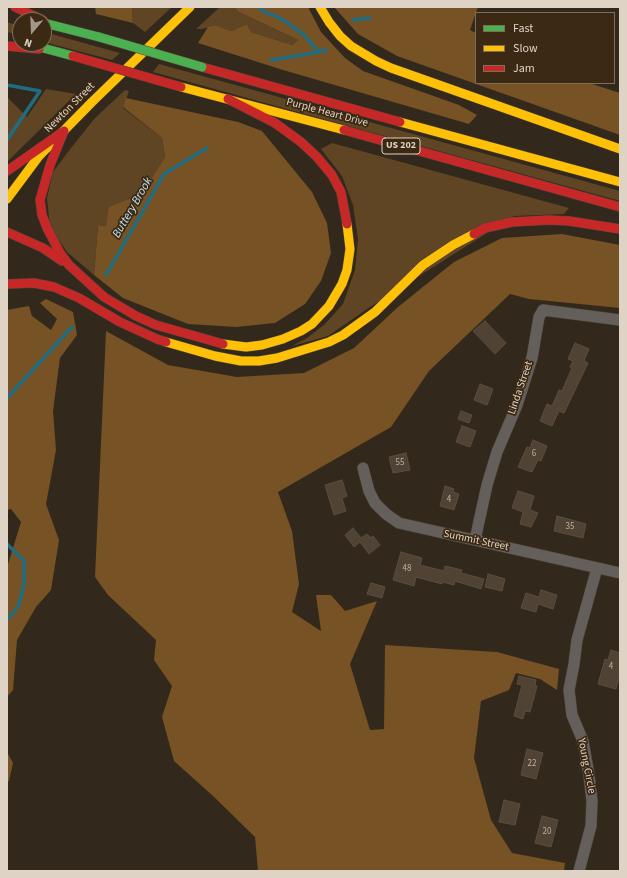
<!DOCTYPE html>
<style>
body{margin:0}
#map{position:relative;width:627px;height:878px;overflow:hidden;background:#33281c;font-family:"Source Sans 3",sans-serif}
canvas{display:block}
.frame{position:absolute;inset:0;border:8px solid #dfd3c6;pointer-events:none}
.legend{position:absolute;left:475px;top:12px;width:140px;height:72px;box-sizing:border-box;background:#3c2913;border:1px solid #7d6d5b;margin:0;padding:5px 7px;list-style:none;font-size:12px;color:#dfd3c6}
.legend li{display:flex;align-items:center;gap:8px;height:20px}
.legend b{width:20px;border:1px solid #7d6d5b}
.north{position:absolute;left:12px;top:12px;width:40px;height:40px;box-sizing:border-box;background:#3c2913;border:1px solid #7d6d5b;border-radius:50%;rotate:199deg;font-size:11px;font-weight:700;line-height:16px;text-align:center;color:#dfd3c6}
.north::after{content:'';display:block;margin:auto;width:14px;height:18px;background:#a3978a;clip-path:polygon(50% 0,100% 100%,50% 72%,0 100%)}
</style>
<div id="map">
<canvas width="627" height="878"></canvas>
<div class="frame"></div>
<ul class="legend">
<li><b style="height:5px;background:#4caf50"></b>Fast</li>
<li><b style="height:5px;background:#ffc107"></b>Slow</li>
<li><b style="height:5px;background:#c62828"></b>Jam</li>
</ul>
<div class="north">N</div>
</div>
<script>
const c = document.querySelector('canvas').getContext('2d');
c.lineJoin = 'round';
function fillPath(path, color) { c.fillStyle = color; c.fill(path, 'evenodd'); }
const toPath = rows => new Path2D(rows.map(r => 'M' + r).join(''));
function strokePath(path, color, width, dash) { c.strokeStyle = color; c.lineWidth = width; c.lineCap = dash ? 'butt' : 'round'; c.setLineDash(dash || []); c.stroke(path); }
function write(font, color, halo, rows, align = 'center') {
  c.font = font + ' "Source Sans 3",sans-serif'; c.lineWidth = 3.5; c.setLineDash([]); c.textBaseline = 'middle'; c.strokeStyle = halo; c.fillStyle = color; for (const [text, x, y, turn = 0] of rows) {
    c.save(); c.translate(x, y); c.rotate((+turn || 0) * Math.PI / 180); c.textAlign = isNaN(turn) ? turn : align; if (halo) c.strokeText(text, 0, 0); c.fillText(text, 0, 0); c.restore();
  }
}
fillPath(toPath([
 [132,7,172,7,145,32,133,23],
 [220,7,235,7,237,11,298,40,292,45,251,32,247,24,231,31,216,25,202,29,196,29],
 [7,22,20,26,20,35,7,32],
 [44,32,120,53,112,60,44,42],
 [159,64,620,191,620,201,153,72],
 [46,89,76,94,7,162,7,97,27,117],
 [125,90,129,91,123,108,162,138,165,157,141,194,110,207,106,226,98,225,94,275,67,252,50,227,47,198,53,172,71,148,95,118],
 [332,143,569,208,564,214,514,216,370,307,328,336,292,346,307,338,325,324,343,304,355,270,358,239,353,205,342,176,321,149]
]), '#5f4524');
fillPath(toPath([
 [95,7,132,7,133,23,96,14],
 [235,7,308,7,321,32,345,58,363,71,459,105,477,115,469,124,283,70,198,43,208,27,216,25,231,31,247,24,251,32,292,45,298,40,237,11],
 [334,7,478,7,470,30,476,33,476,83,589,83,620,93,620,135,397,56,358,34],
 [126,98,238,122,262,131,312,192,327,223,331,253,321,281,305,304,275,323,236,327,188,324,123,298,94,275,98,225,106,226,109,207,141,194,165,157,162,138,123,107],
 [562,234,620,245,620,308,529,299,510,294,429,371,391,427,278,492,292,531,299,584,292,612,321,631,316,595,331,595,345,611,377,601,350,664,370,730,384,729,385,645,497,652,559,669,557,690,540,679,516,673,509,690,481,701,474,758,491,820,512,853,565,863,564,871,258,871,255,837,212,795,174,761,162,717,172,686,154,660,156,640,108,595,95,577,106,331,168,365,237,377,304,373,354,348,398,307,454,262,502,238],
 [46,299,73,312,77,335,60,358,53,411,56,450,46,504,59,540,51,590,36,607,17,640,13,690,7,697,7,564,8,564,21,522,11,509,7,510,7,310,29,306,32,316,51,330,57,319,40,303],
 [7,752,13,763,9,781,7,782]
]), '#765224');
strokePath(toPath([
 [259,7,263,11,282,19,303,34,319,52],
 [353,20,370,18],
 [271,60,319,52,326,50],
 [7,85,40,91,7,140],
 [106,275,164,174,207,148],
 [7,398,72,327],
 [7,544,24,561,24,584,19,605,7,620]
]), '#206d81', 3.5);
const building = toPath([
 [485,321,506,343,495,354,473,331,485,321],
 [575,343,589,349,584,361,588,363,564,413,559,411,552,426,540,421,547,404,552,406,559,390,562,391,572,368,570,367,573,361,568,359,575,343],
 [480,384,493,389,487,405,474,400,480,384],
 [461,411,472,415,469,423,458,419,461,411],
 [462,426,476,431,470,447,456,442,462,426],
 [533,440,547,446,541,461,538,460,532,472,518,467,527,447,530,448,533,440],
 [406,453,410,470,393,473,389,457,406,453],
 [342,480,347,496,342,498,346,511,334,515,325,485,342,480],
 [445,486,454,489,453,492,459,494,454,510,440,506,445,486],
 [518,491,534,496,530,510,538,513,531,527,520,524,523,512,512,508,518,491],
 [557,516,586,524,583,538,554,531,557,516],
 [353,528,361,538,367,534,371,538,373,536,380,545,369,554,360,542,354,547,345,535,353,528],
 [401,552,422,558,420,565,444,571,445,566,462,570,461,573,484,579,481,589,455,581,454,585,443,582,442,584,416,577,414,586,393,580,401,552],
 [488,574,505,579,502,591,485,587,488,574],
 [371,583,385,587,382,598,367,594,371,583],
 [541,590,557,595,553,609,538,604,536,612,521,608,526,593,539,597,541,590],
 [611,650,620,653,620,674,616,689,598,684,605,659,608,660,611,650],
 [519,676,536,680,535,685,537,686,530,712,525,711,523,719,514,716,522,685,517,684,519,676],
 [527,749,543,753,536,779,521,775,527,749],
 [504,800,520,804,515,825,499,822,504,800],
 [542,816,558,820,551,847,535,843,542,816]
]);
fillPath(building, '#504333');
strokePath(building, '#574e44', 1);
const street = toPath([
 [363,468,369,491,375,503,386,514,399,523,620,573],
 [475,540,487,485,497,452,517,405,532,358,539,317,543,310,620,320],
 [579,871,591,826,592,801,589,775,583,741,572,715,569,690,574,664,577,640,597,568]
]);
const fast = toPath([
 [44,23,99,37],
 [28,44,73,56]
]);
const slow = toPath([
 [320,7,329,22,340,36,351,46,376,61,391,68,620,149],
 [181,87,344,130],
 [400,122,620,182],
 [7,199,39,156,92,102,190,7],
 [166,342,215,356,241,361,259,361,277,358,329,342,343,335,375,312,423,265,453,245,474,234],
 [223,344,246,347,262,345,283,339,301,331,312,324,329,306,342,284,347,270,350,249,347,224]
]);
const jam = toPath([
 [15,7,43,20],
 [7,46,39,49],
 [202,67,400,122],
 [228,99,275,123,301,142,317,157,332,175,341,192,347,224],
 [344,130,620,207],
 [64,131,50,165,40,200,42,215,47,228,60,253,69,265,104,297,136,316,156,325,223,344],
 [7,171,64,131],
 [7,232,43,248,62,261],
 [474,234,485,228,512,222,549,220,569,221,620,229],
 [7,284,34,283,54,287,79,298,120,322,157,339,166,342]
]);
strokePath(street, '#4d4339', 12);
strokePath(fast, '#4d4339', 10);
strokePath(slow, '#4d4339', 10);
strokePath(jam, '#4d4339', 10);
strokePath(street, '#645f5a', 11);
strokePath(fast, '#4caf50', 9);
strokePath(slow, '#ffc107', 9);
strokePath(jam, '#c62828', 9);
const fastBridge = toPath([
 [99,37,202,67]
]);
const jamBridge = toPath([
 [73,56,181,87]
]);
strokePath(fastBridge, '#4d4339', 10, []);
strokePath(jamBridge, '#4d4339', 10, []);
strokePath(fastBridge, '#4caf50', 9);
strokePath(jamBridge, '#c62828', 9);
write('9px', '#bbafa1', null, [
 ["6",534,454],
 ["55",400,463],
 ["4",449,500],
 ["35",570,527],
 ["48",407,569],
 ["4",611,667],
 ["22",532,764],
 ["20",547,832]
]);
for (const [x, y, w] of [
 [401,146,38]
]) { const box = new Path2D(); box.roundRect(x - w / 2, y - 8, w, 16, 3); c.fillStyle = '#3c2913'; c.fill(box); strokePath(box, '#dfd3c6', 1); }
write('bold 10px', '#dfd3c6', null, [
 ["US 202",401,146]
]);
write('11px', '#dfd3c6', '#3c2913', [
 ["Newton Street",70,108,-45],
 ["Purple Heart Drive",327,113,15],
 ["Linda Street",521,388,-71],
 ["Summit Street",476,541,12],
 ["Young Circle",586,766,79]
]);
write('italic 12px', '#bee7f5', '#3c2913', [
 ["Buttery Brook",133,208,-60]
]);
</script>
